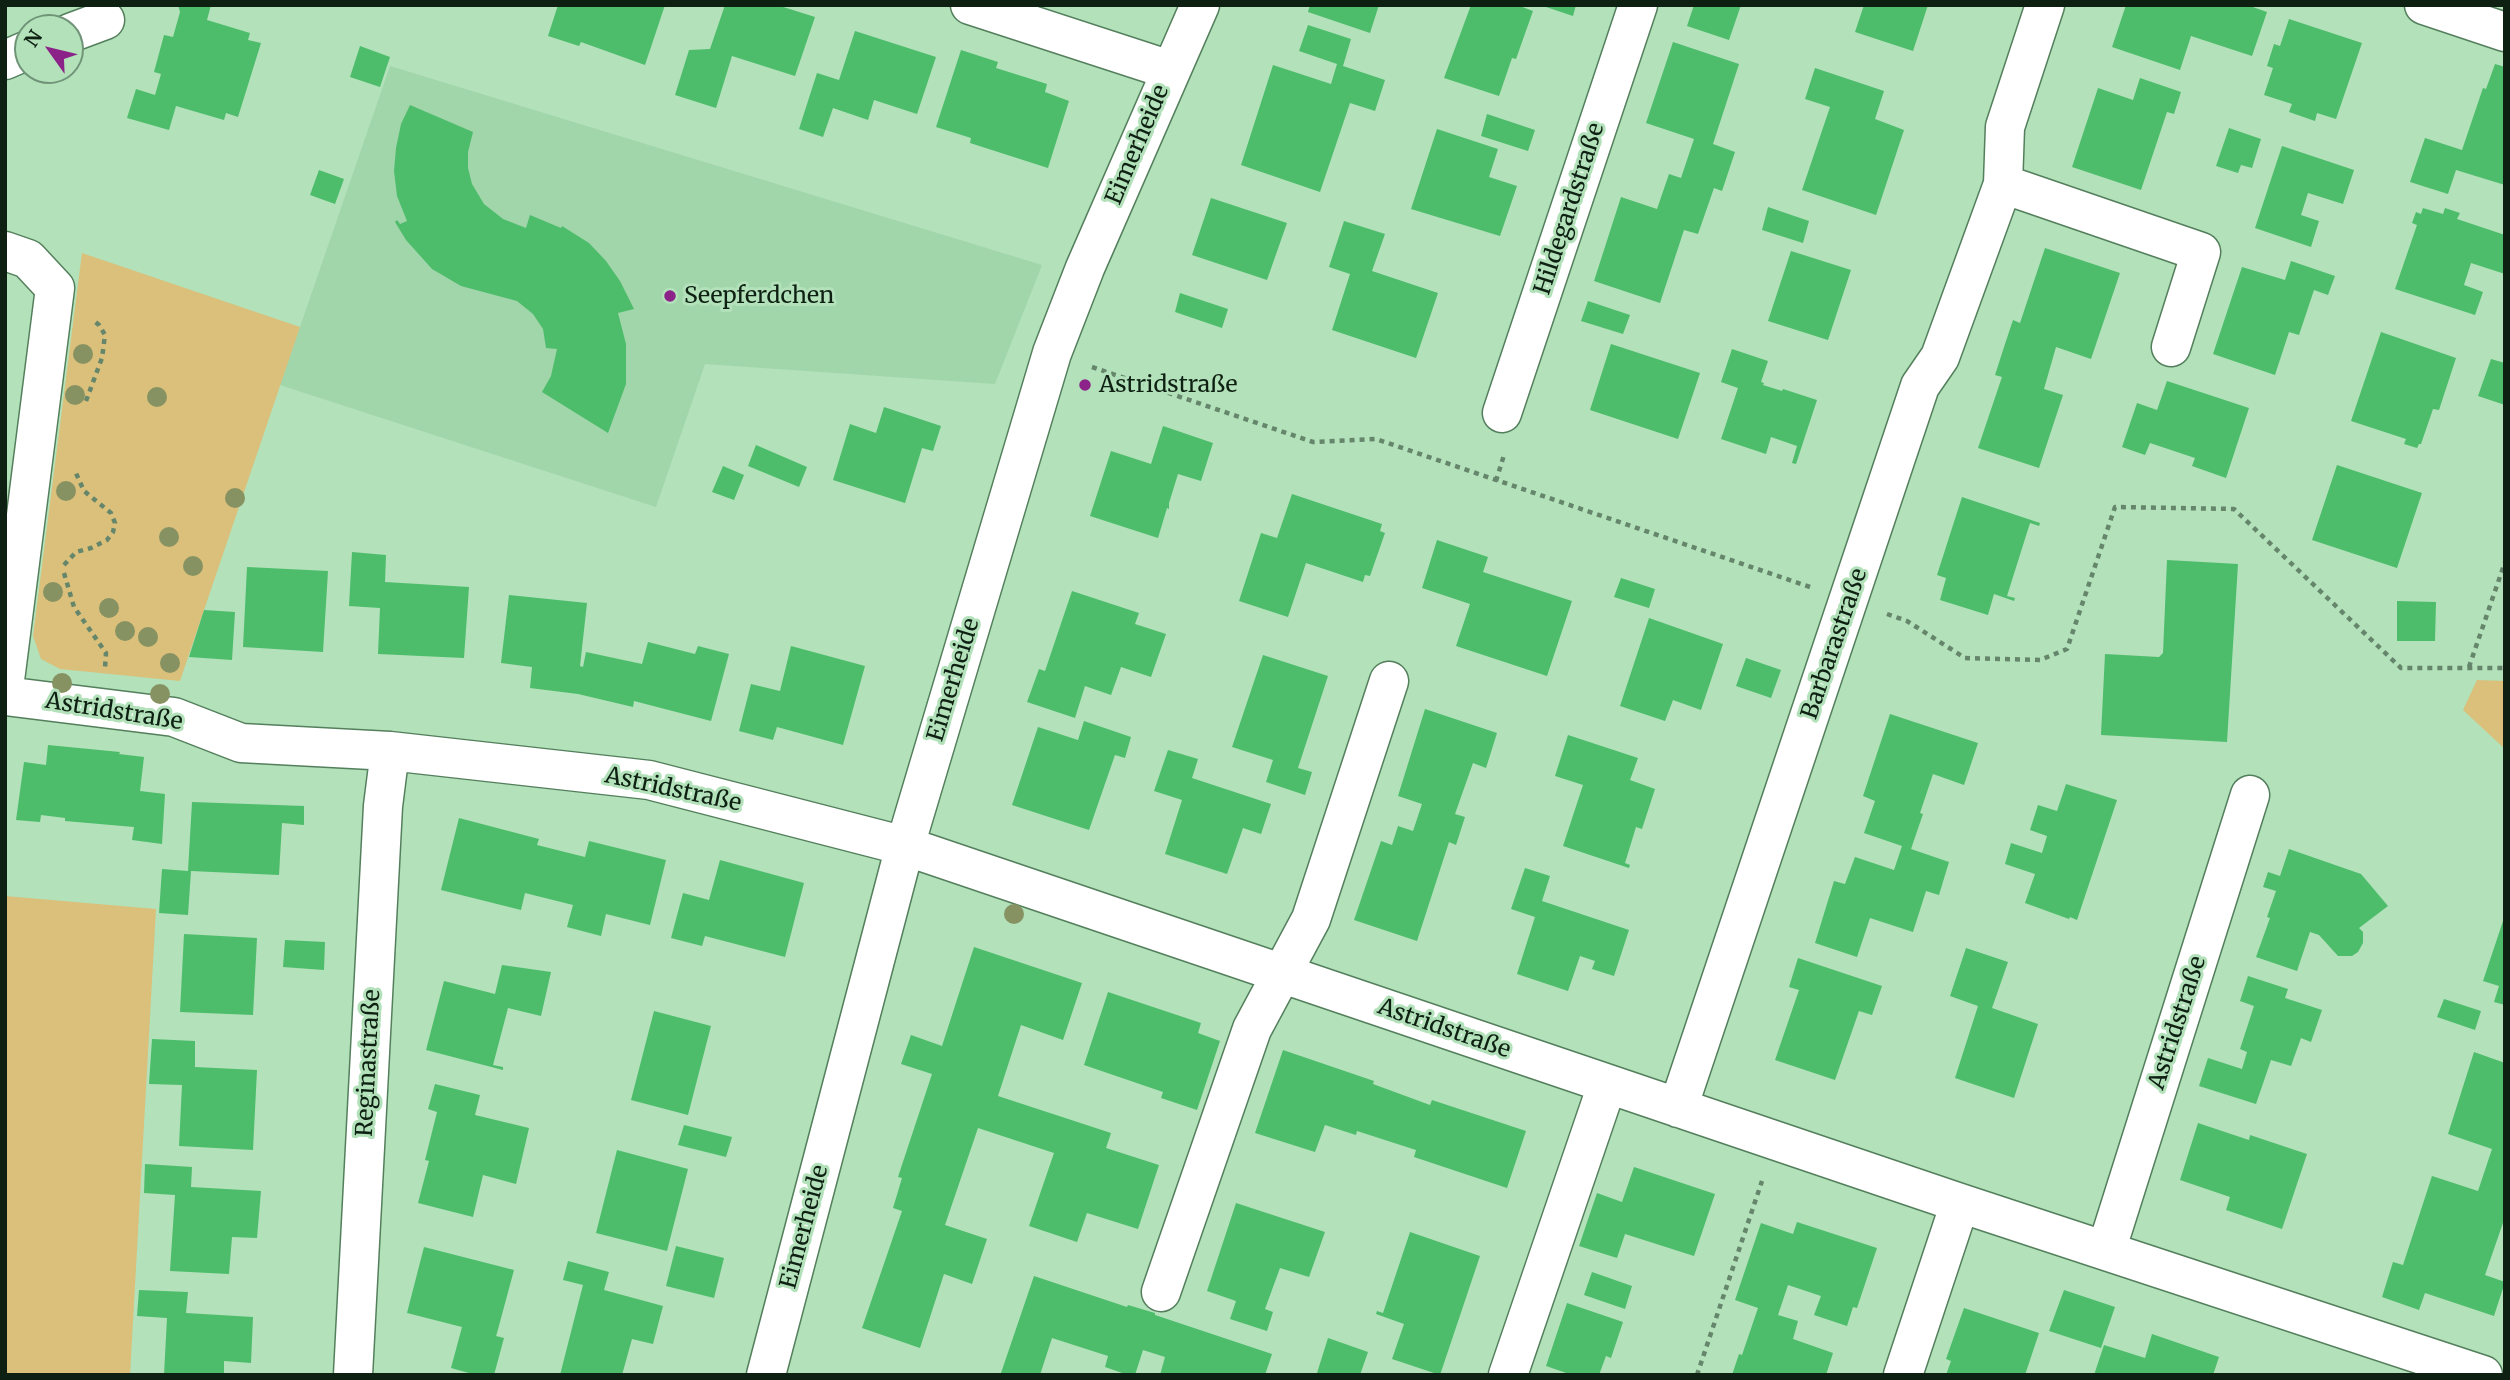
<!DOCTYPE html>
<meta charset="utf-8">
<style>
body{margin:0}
#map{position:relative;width:2510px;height:1380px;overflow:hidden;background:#b2e1ba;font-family:Merriweather,serif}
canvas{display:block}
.frame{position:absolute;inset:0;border:7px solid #0e2012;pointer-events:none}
.north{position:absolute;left:14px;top:14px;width:70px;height:70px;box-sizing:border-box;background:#b2e1ba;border:2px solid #709477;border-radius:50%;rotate:304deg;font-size:19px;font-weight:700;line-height:28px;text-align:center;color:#0e2012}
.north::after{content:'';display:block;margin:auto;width:24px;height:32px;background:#8c2389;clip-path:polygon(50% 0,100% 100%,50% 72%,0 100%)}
</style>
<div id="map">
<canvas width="2510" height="1380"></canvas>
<div class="frame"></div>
<div class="north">N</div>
</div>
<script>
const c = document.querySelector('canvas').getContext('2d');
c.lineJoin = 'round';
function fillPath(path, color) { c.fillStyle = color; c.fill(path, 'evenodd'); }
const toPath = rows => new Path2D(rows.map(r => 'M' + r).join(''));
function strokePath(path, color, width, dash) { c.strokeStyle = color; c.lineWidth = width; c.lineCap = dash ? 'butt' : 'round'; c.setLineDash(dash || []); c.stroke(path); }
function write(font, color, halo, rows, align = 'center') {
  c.font = font + ' Merriweather,serif'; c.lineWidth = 6; c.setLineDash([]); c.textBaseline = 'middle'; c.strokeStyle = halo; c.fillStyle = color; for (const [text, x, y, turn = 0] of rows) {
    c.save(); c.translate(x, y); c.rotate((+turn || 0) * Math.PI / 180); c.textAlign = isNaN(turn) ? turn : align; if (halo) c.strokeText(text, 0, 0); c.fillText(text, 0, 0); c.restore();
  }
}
fillPath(toPath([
 [390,66,1042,265,995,384,705,364,656,507,280,385]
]), '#a1d5aa');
fillPath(toPath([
 [82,253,300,327,180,681,60,669,41,659,33,636],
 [2477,680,2505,681,2505,749,2463,710],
 [5,896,156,909,130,1375,5,1375]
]), '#dac07a');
fillPath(toPath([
 [178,5,211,5,207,20,250,33,248,40,261,43,238,117,226,113,224,120,176,106,169,130,127,118,136,89,155,95,161,74,154,72,164,35,173,37,180,12],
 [558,5,665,5,645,65,581,42,579,46,548,36],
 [725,5,777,5,815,17,795,76,732,56,716,108,675,95,689,50,710,49],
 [1310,5,1379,5,1370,33,1308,12],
 [1471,5,1517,5,1533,11,1516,59,1512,58,1499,96,1444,78],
 [1540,5,1576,5,1573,16],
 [1694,5,1741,5,1729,40,1687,26],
 [1864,5,1928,5,1913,51,1855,32],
 [2126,5,2247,5,2267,12,2252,56,2191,36,2180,70,2112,47],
 [2289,19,2362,43,2336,119,2317,113,2315,121,2289,112,2292,104,2264,95,2273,68,2267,66,2274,44,2280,46],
 [1308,25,1351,39,1343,66,1385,80,1375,111,1350,103,1320,192,1241,165,1273,65,1331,84,1337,64,1299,51],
 [855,31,936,57,917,114,874,100,868,120,833,108,823,137,799,129,817,73,839,80],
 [1673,42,1739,64,1713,144,1735,152,1722,191,1714,188,1698,234,1684,230,1660,303,1594,281,1621,197,1657,209,1669,174,1681,178,1694,139,1646,123],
 [360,46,390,57,380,87,350,77],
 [961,50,998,62,996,68,1047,84,1045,92,1069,101,1048,168,970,143,971,138,936,127],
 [2495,64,2505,67,2505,185,2456,170,2448,194,2410,182,2425,138,2462,150,2483,88,2486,89],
 [1815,68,1884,91,1875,119,1904,130,1876,215,1802,190,1830,107,1805,99],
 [2140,78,2181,92,2174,114,2167,112,2141,190,2072,167,2098,88,2133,100],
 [410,105,473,132,468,152,468,168,472,184,484,204,503,219,526,228,530,215,561,228,562,226,589,243,606,261,620,281,634,309,618,313,626,344,626,384,608,433,542,392,551,376,557,349,546,348,543,329,533,314,517,301,461,286,432,269,406,240,395,222,397,220,400,224,407,221,397,196,394,171,396,148,401,124],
 [1487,114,1535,130,1528,151,1481,136],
 [2229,128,2261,139,2252,168,2241,165,2238,173,2216,166],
 [1437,129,1498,149,1489,177,1517,186,1500,236,1411,209],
 [2282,146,2354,170,2343,204,2308,193,2301,215,2319,221,2311,247,2255,228],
 [319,170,344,179,335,204,310,195],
 [1211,198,1287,223,1267,280,1192,255],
 [1768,207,1809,221,1803,243,1762,230],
 [2423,208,2443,214,2445,208,2460,213,2457,219,2505,235,2505,274,2471,263,2464,285,2483,292,2475,315,2395,289,2417,225,2412,223,2416,212,2421,214],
 [1344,221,1385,234,1372,271,1438,293,1416,358,1332,330,1350,274,1329,267],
 [2045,248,2120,273,2091,359,2056,347,2044,389,2063,395,2039,468,1978,448,2002,377,1995,375,2005,344,2013,320,2020,323],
 [1791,251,1851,270,1828,340,1768,321],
 [2291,261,2335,276,2328,295,2314,290,2299,335,2289,332,2275,375,2213,354,2242,267,2285,280],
 [1180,293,1228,309,1222,328,1175,312],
 [1588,301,1630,315,1623,334,1581,321],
 [2381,332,2456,358,2439,410,2433,409,2421,444,2419,444,2417,448,2404,444,2406,439,2351,421],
 [1611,344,1700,373,1678,439,1590,410],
 [1732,349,1768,361,1761,382,1764,383,1763,385,1782,391,1783,389,1817,400,1796,464,1792,463,1797,446,1771,437,1766,454,1721,439,1738,388,1721,382],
 [2491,359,2505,363,2505,405,2478,396],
 [2167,381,2249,408,2226,478,2192,466,2195,458,2150,443,2145,455,2122,447,2137,403,2157,410],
 [884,407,941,426,933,451,922,448,905,503,833,480,850,424,876,433],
 [1163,426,1213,443,1201,481,1178,474,1169,503,1169,509,1167,508,1158,538,1090,516,1111,451,1151,464],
 [756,445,807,467,799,487,748,466],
 [2337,465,2422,493,2397,568,2312,540],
 [723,466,744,475,734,500,712,492],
 [1292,494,1382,524,1380,531,1385,533,1370,576,1365,575,1363,582,1306,563,1288,617,1239,601,1261,533,1277,538],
 [1962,497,2040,523,2039,526,2030,523,2007,596,2015,598,2014,601,1994,594,1988,615,1940,600,1946,578,1937,575],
 [1437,540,1488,557,1483,572,1572,601,1547,676,1456,646,1470,604,1422,588],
 [352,552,386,555,385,582,469,587,464,658,378,654,380,608,349,606],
 [2167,560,2238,564,2227,742,2101,735,2105,654,2159,657,2163,653],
 [247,567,328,571,323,652,243,647],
 [1621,578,1655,589,1649,608,1614,597],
 [1072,591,1139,613,1135,624,1166,634,1151,677,1121,667,1111,695,1085,686,1075,718,1027,702,1039,669,1045,671],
 [509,595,587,603,580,666,583,667,586,652,642,664,648,642,695,654,698,646,729,654,711,721,634,701,633,707,578,694,530,688,532,667,501,663],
 [2397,601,2436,602,2435,641,2397,641],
 [204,610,235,612,232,660,189,657],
 [1649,618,1723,644,1701,710,1673,700,1665,721,1620,706],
 [791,646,865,666,843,745,777,727,773,740,739,731,751,684,780,691],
 [1263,655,1328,676,1298,768,1312,772,1305,795,1266,782,1273,760,1232,747],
 [1746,658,1781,670,1771,698,1736,686],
 [1425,709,1497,733,1486,768,1473,763,1455,814,1465,817,1456,845,1449,842,1417,941,1354,920,1381,841,1392,845,1398,826,1413,831,1422,804,1398,796],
 [1890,714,1978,743,1964,785,1933,774,1920,813,1923,814,1911,849,1949,862,1939,895,1926,891,1913,932,1870,918,1857,957,1815,943,1834,881,1845,884,1855,857,1894,870,1902,846,1864,833,1875,801,1863,796],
 [1084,721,1131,737,1125,758,1115,755,1089,830,1012,805,1038,727,1078,740],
 [1568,735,1638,758,1630,780,1655,789,1642,829,1636,827,1625,863,1630,865,1629,868,1563,846,1583,785,1555,776],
 [48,745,120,752,119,754,144,757,140,791,165,794,162,844,132,840,134,827,65,821,65,818,41,815,40,822,16,820,24,762,46,765],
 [1168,750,1198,759,1192,778,1271,804,1261,834,1243,828,1227,874,1165,854,1182,800,1154,791],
 [2066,784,2117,800,2077,920,2070,917,2069,919,2025,903,2035,874,2005,864,2011,843,2042,853,2047,836,2030,830,2038,805,2057,811],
 [192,802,304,806,304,825,282,823,279,875,191,871,188,915,159,913,162,869,188,871],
 [459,818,539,839,537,845,585,857,589,841,666,860,650,925,606,914,601,936,567,927,573,905,525,893,521,910,441,890],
 [2289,849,2361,874,2388,906,2359,928,2363,932,2363,943,2358,952,2352,956,2338,956,2319,935,2310,932,2297,971,2256,957,2270,918,2267,917,2276,891,2263,887,2268,872,2280,876],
 [720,860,804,883,785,957,705,936,702,946,671,938,683,893,709,900],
 [1525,868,1550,876,1542,901,1629,930,1614,976,1592,969,1595,961,1580,956,1568,991,1517,974,1535,917,1511,909],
 [2504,918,2505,918,2505,1005,2494,1002,2499,986,2483,981],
 [184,934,257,938,253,1015,180,1012],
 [285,940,325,942,324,970,283,967],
 [974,947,1082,983,1063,1040,1021,1025,998,1096,1111,1133,1106,1148,1159,1165,1138,1229,1087,1213,1077,1242,1029,1226,1054,1153,978,1128,945,1225,987,1239,972,1284,944,1274,920,1348,862,1328,902,1211,893,1208,902,1178,898,1177,932,1074,901,1064,911,1035,942,1046],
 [1966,948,2008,962,1992,1008,2038,1024,2014,1098,1955,1078,1978,1006,1950,996],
 [1798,958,1882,986,1872,1015,1859,1011,1835,1080,1775,1060,1799,990,1789,987],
 [502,965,551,972,541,1016,508,1008,493,1065,503,1067,503,1070,426,1050,444,981,495,994],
 [2248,976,2288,989,2285,998,2322,1010,2311,1042,2301,1038,2291,1066,2271,1060,2256,1104,2199,1086,2208,1058,2242,1069,2247,1052,2240,1049,2254,1006,2240,1001],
 [1108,992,1201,1023,1198,1033,1220,1041,1197,1110,1161,1098,1163,1092,1084,1065],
 [2444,999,2481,1011,2475,1030,2437,1017],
 [654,1011,711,1026,688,1115,631,1100],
 [152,1039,195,1041,195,1067,257,1070,253,1150,179,1146,182,1085,149,1084],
 [1283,1050,1374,1081,1373,1084,1430,1105,1432,1100,1526,1131,1507,1188,1414,1157,1416,1150,1357,1131,1356,1135,1325,1125,1315,1152,1255,1133],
 [2474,1052,2505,1063,2505,1217,2485,1275,2505,1282,2494,1316,2425,1293,2419,1310,2382,1297,2393,1262,2403,1265,2432,1176,2478,1191,2492,1149,2448,1134],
 [435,1084,480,1095,475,1115,529,1128,516,1184,483,1175,473,1217,418,1203,429,1161,425,1160,437,1112,428,1109],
 [2198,1123,2249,1140,2250,1135,2307,1154,2282,1229,2226,1210,2230,1197,2180,1180],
 [684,1125,732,1137,726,1157,678,1145],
 [617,1150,688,1169,667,1251,596,1233],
 [145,1164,192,1167,191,1187,261,1191,257,1238,232,1237,229,1274,170,1271,175,1195,144,1193],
 [1634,1167,1715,1194,1694,1256,1625,1234,1617,1258,1579,1246,1597,1193,1622,1202],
 [1236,1203,1325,1232,1309,1277,1280,1268,1265,1309,1273,1312,1267,1331,1230,1319,1236,1301,1207,1291],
 [1797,1222,1877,1248,1857,1308,1853,1307,1847,1326,1814,1315,1821,1296,1788,1285,1778,1315,1798,1321,1793,1339,1833,1353,1826,1375,1732,1375,1739,1354,1742,1355,1758,1308,1735,1300,1761,1223,1793,1234],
 [1410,1232,1480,1256,1440,1375,1392,1359,1404,1324,1376,1314,1377,1311,1383,1313],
 [676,1246,724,1258,714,1298,666,1286],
 [424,1247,514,1270,497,1333,496,1336,504,1338,494,1375,476,1375,451,1368,462,1327,407,1313],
 [568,1261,609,1272,604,1290,663,1306,653,1344,632,1339,622,1375,560,1375,583,1285,563,1280],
 [1592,1272,1632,1286,1625,1309,1584,1295],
 [1034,1276,1127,1307,1128,1305,1155,1313,1155,1315,1272,1354,1265,1375,1160,1375,1165,1357,1143,1350,1135,1375,1128,1375,1105,1367,1108,1356,1052,1338,1040,1375,1001,1373],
 [139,1290,188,1292,186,1313,253,1317,251,1363,224,1361,224,1375,164,1375,167,1318,137,1316],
 [2064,1290,2115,1307,2101,1348,2049,1331],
 [1567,1303,1623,1322,1611,1358,1606,1356,1599,1375,1572,1375,1546,1366],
 [1964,1308,2039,1333,2025,1375,1946,1375,1951,1361,1946,1359],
 [2152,1334,2219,1357,2213,1375,2094,1375,2104,1345,2145,1358],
 [1328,1338,1368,1352,1360,1375,1317,1373]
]), '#4dbd6b');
const street = toPath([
 [970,5,1170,70],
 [2424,5,2505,32],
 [70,33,105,20],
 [5,60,28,50],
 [2003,184,2201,252,2171,347],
 [5,251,28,259,55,288,5,680],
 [1502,413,1638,5],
 [5,696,174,717,241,743,390,751,649,780,905,846,1960,1203,2483,1375],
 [1678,1108,1920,386,1940,357,2003,184,2005,127,2045,5],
 [2106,1251,2250,795],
 [1161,1292,1252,1029,1311,919,1389,681],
 [353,1375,383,806,390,751],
 [766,1375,905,846,1052,353,1085,268,1200,5],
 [1508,1375,1607,1085],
 [1903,1375,1960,1203]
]);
strokePath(street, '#547f5c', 41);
strokePath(toPath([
 [1092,367,1313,442,1376,439,1810,587],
 [86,401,102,358,105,335,99,325,93,320],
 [1496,481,1504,455],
 [64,565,76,552,91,548,107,540,113,532,115,523,111,513,84,491,75,471],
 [64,573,74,607,106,653,105,668],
 [1887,614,1907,621,1965,658,2040,660,2067,649,2115,507,2234,509,2401,668,2505,668],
 [2469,667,2505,562],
 [1697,1375,1762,1181]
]), '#65866b', 4.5, [5, 5]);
strokePath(street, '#fff', 38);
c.fillStyle = '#879263';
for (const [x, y] of [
 [83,354],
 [75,395],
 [157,397],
 [66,491],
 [235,498],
 [169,537],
 [193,566],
 [53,592],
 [109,608],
 [125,631],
 [148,637],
 [170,663],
 [62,683],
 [160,694],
 [1014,914]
]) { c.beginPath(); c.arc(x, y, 10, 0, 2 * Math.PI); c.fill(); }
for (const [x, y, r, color] of [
 [670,296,7,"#8c2389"],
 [1085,385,7,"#8c2389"]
]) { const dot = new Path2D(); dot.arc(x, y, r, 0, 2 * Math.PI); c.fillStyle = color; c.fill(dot); strokePath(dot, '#b2e1ba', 2.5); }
write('23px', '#0e2012', '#b2e1ba', [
 ["Eimerheide",1138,145,-67],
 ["Hildegardstraße",1570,209,-72],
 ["Barbarastraße",1835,644,-71],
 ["Eimerheide",954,680,-73],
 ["Astridstraße",114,712,9],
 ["Astridstraße",673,790,12],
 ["Astridstraße",2178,1023,-72],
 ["Astridstraße",1444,1029,19],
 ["Reginastraße",369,1063,-87],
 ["Eimerheide",805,1227,-75]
]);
write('23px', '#0e2012', '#b2e1ba', [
 ["Seepferdchen",684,296],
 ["Astridstraße",1099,385]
], 'left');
</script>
